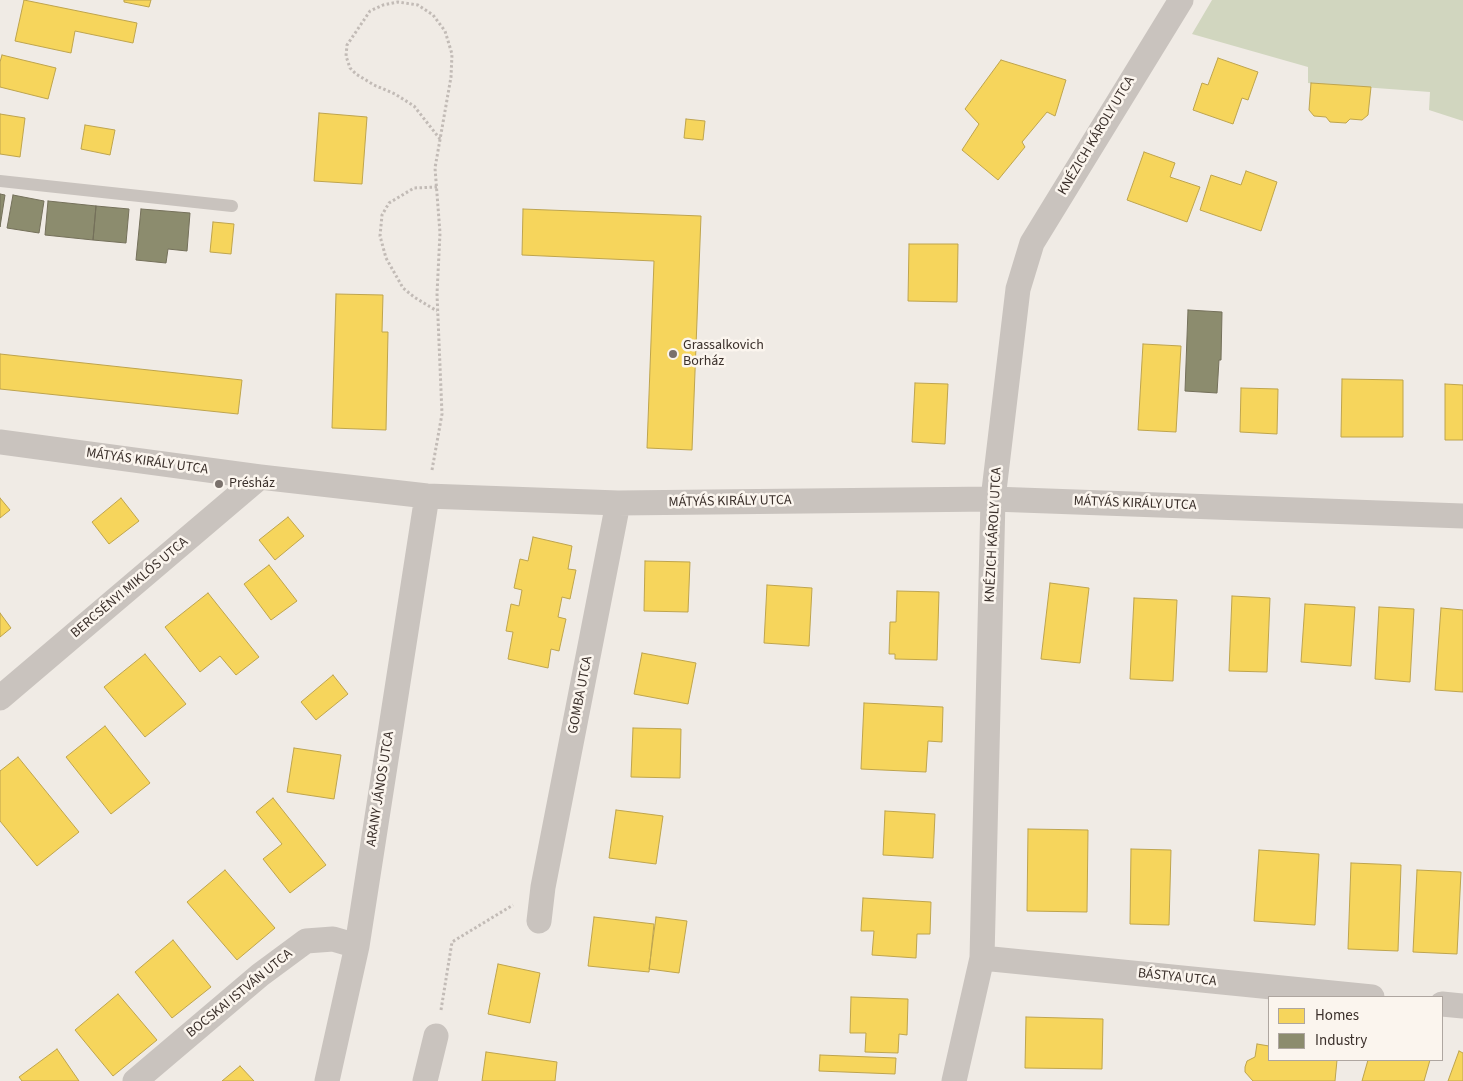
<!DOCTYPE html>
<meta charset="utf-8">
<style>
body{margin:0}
#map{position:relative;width:1463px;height:1081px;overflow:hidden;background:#f0ebe5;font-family:"Source Sans 3",sans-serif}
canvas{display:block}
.legend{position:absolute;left:1268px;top:996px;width:175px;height:65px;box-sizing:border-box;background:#fbf5ee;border:1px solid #aea6a0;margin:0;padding:6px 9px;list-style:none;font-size:15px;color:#3b302b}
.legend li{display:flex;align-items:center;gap:10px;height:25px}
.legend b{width:25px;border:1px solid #aea6a0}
</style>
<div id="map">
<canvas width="1463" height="1081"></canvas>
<ul class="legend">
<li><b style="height:14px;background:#f6d55c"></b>Homes</li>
<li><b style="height:14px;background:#8c8c6e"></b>Industry</li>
</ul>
</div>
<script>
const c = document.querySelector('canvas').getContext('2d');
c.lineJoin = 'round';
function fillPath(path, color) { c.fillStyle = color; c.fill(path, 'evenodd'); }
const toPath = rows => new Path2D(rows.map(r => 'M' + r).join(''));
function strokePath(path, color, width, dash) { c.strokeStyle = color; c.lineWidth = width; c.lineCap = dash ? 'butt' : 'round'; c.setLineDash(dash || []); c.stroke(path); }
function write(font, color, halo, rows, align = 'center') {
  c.font = font + ' "Source Sans 3",sans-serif'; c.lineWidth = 5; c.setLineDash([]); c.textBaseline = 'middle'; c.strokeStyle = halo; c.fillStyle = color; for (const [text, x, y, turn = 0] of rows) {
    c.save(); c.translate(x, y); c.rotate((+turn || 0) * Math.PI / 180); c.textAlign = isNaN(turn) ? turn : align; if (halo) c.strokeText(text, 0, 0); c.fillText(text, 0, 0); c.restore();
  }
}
fillPath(toPath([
 [1212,0,1463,0,1463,121,1429,110,1430,92,1308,83,1308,67,1192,34]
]), '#d1d6bf');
const homes = toPath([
 [24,0,137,23,133,43,75,31,71,53,15,41,24,0],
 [124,0,151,0,149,7,124,2,124,0],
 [2,55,56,68,48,99,0,87,0,62,2,55],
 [1218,58,1258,72,1248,100,1242,98,1233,124,1193,110,1202,83,1208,85,1218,58],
 [1001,60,1066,80,1055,116,1047,112,1022,142,1025,147,998,180,962,150,979,124,965,109,1001,60],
 [1311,83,1371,87,1368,115,1362,120,1350,119,1346,123,1330,122,1326,117,1314,116,1309,110,1311,83],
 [319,113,367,117,362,184,314,181,319,113],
 [0,114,25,118,20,157,0,154,0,114],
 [686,119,705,121,703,140,684,138,686,119],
 [85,125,115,130,110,155,81,149,85,125],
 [1144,152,1175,163,1170,177,1200,187,1187,222,1127,200,1144,152],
 [1246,171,1277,182,1261,231,1200,210,1211,175,1241,185,1246,171],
 [523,209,701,216,692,450,647,448,654,261,522,255,523,209],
 [213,222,234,224,231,254,210,252,213,222],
 [909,244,958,244,957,302,908,301,909,244],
 [336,294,383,295,382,332,388,332,386,430,332,428,336,294],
 [1143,344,1181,346,1176,432,1138,430,1143,344],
 [0,354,242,380,238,414,0,389,0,354],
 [1342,379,1403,380,1403,437,1341,437,1342,379],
 [915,383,948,384,945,444,912,442,915,383],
 [1445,384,1463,385,1463,440,1445,440,1445,384],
 [1241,388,1278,389,1277,434,1240,432,1241,388],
 [0,498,10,510,0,518,0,498],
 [121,498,139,521,109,544,92,522,121,498],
 [288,517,304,536,275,560,259,540,288,517],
 [533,537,572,546,568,569,576,570,570,599,562,597,558,617,566,619,559,651,551,649,548,668,508,659,513,632,506,631,511,604,519,606,522,590,514,588,520,559,528,561,533,537],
 [645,561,690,562,688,612,644,611,645,561],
 [269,565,297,601,271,620,244,584,269,565],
 [1050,583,1089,588,1080,663,1041,659,1050,583],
 [767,585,812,588,809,646,764,643,767,585],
 [897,591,939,592,937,660,895,659,895,654,889,654,890,622,896,622,897,591],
 [208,593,259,657,236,675,220,656,200,672,165,627,208,593],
 [1232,596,1270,598,1267,672,1229,671,1232,596],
 [1134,598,1177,600,1173,681,1130,679,1134,598],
 [1305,604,1355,607,1351,666,1301,662,1305,604],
 [1379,607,1414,609,1410,682,1375,679,1379,607],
 [1441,608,1463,610,1463,692,1435,690,1441,608],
 [0,613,11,628,0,637,0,613],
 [642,653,696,663,688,704,634,694,642,653],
 [145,654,186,704,145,737,104,687,145,654],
 [333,675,348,694,316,720,301,702,333,675],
 [864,703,943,707,942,742,928,741,926,772,861,769,864,703],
 [105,726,150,783,111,814,66,757,105,726],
 [633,728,681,729,680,778,631,777,633,728],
 [294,748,341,755,334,799,287,792,294,748],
 [18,757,79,832,37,866,0,821,0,771,18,757],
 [273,798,326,865,290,893,263,859,282,844,256,812,273,798],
 [616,810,663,816,656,864,609,858,616,810],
 [885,811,935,814,933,858,883,855,885,811],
 [1028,829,1088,830,1087,912,1027,911,1028,829],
 [1131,849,1171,850,1169,925,1130,924,1131,849],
 [1259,850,1319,854,1315,925,1254,921,1259,850],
 [1351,863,1401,865,1398,951,1348,949,1351,863],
 [225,870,275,928,237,960,187,902,225,870],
 [1417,870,1461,872,1457,954,1413,952,1417,870],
 [863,898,931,902,930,934,917,934,916,958,872,955,874,931,861,931,863,898],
 [594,917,654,924,649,972,588,966,594,917],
 [656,917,687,921,679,973,649,969,656,917],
 [173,940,211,987,172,1018,135,972,173,940],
 [498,964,540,973,530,1023,488,1014,498,964],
 [118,994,157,1040,113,1076,75,1030,118,994],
 [851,997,908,999,907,1035,899,1034,898,1053,865,1052,866,1033,850,1033,851,997],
 [1026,1017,1103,1019,1102,1069,1025,1068,1026,1017],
 [1257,1044,1269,1046,1269,1060,1337,1060,1335,1081,1253,1081,1245,1072,1245,1067,1247,1061,1255,1057,1257,1044],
 [57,1049,79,1081,22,1081,19,1077,57,1049],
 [1459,1051,1463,1053,1463,1081,1448,1081,1459,1051],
 [486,1052,557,1062,555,1081,482,1081,486,1052],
 [820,1055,896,1058,895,1074,819,1071,820,1055],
 [1368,1060,1430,1060,1424,1081,1362,1081,1368,1060],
 [240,1066,254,1081,222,1081,240,1066]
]);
fillPath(homes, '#f6d55c');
strokePath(homes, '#bea44d', 1);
const industry = toPath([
 [0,194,5,195,0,227,0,194],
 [13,195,44,201,39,233,7,228,13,195],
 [48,201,96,206,93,240,45,235,48,201],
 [96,206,129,209,126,243,93,240,96,206],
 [141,209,190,213,187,251,168,249,166,263,136,260,141,209],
 [1188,310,1222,312,1221,360,1219,360,1217,393,1185,391,1188,310]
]);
fillPath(industry, '#8c8c6e');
strokePath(industry, '#74705a', 1);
strokePath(toPath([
 [437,187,414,188,389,203,382,215,380,236,386,258,403,288,414,297,437,311],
 [432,470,442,414,437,294,440,233,435,168,451,77,452,54,445,31,433,15,418,5,398,2,383,5,370,11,347,45,346,56,350,68,356,74,374,85,395,94,414,106,440,139],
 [441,1010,452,942,513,905]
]), '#c2bbb6', 3, [2.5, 2.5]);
strokePath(toPath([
 [0,181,232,206]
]), '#c9c3be', 12);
strokePath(toPath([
 [0,442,260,477,427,496,618,503,993,499,1463,516],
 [0,698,260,477],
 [539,921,543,887,618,503],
 [982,958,1372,997],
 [1442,1004,1463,1006],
 [135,1081,260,975,306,941,333,939,357,946],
 [327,1081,357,946,427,496],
 [425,1081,436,1036],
 [954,1081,982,958,993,499,1018,289,1032,243,1181,0]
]), '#c9c3be', 25);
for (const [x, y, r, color] of [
 [673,354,5,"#7a716c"],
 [219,484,5,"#7a716c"]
]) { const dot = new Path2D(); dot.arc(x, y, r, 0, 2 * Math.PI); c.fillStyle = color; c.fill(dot); strokePath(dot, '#fbf5ee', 2); }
write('14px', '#3b302b', '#fbf5ee', [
 ["KNÉZICH KÁROLY UTCA",1097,136,-59],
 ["MÁTYÁS KIRÁLY UTCA",147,462,8],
 ["MÁTYÁS KIRÁLY UTCA",730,502,-1],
 ["MÁTYÁS KIRÁLY UTCA",1135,504,2],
 ["KNÉZICH KÁROLY UTCA",994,535,-87],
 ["BERCSÉNYI MIKLÓS UTCA",130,588,-40],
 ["GOMBA UTCA",581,695,-79],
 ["ARANY JÁNOS UTCA",381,789,-81],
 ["BÁSTYA UTCA",1177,978,6],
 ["BOCSKAI ISTVÁN UTCA",240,994,-39]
]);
write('14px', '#3b302b', '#fbf5ee', [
 ["Grassalkovich",683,346],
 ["Borház",683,362],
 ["Présház",229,484]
], 'left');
</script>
